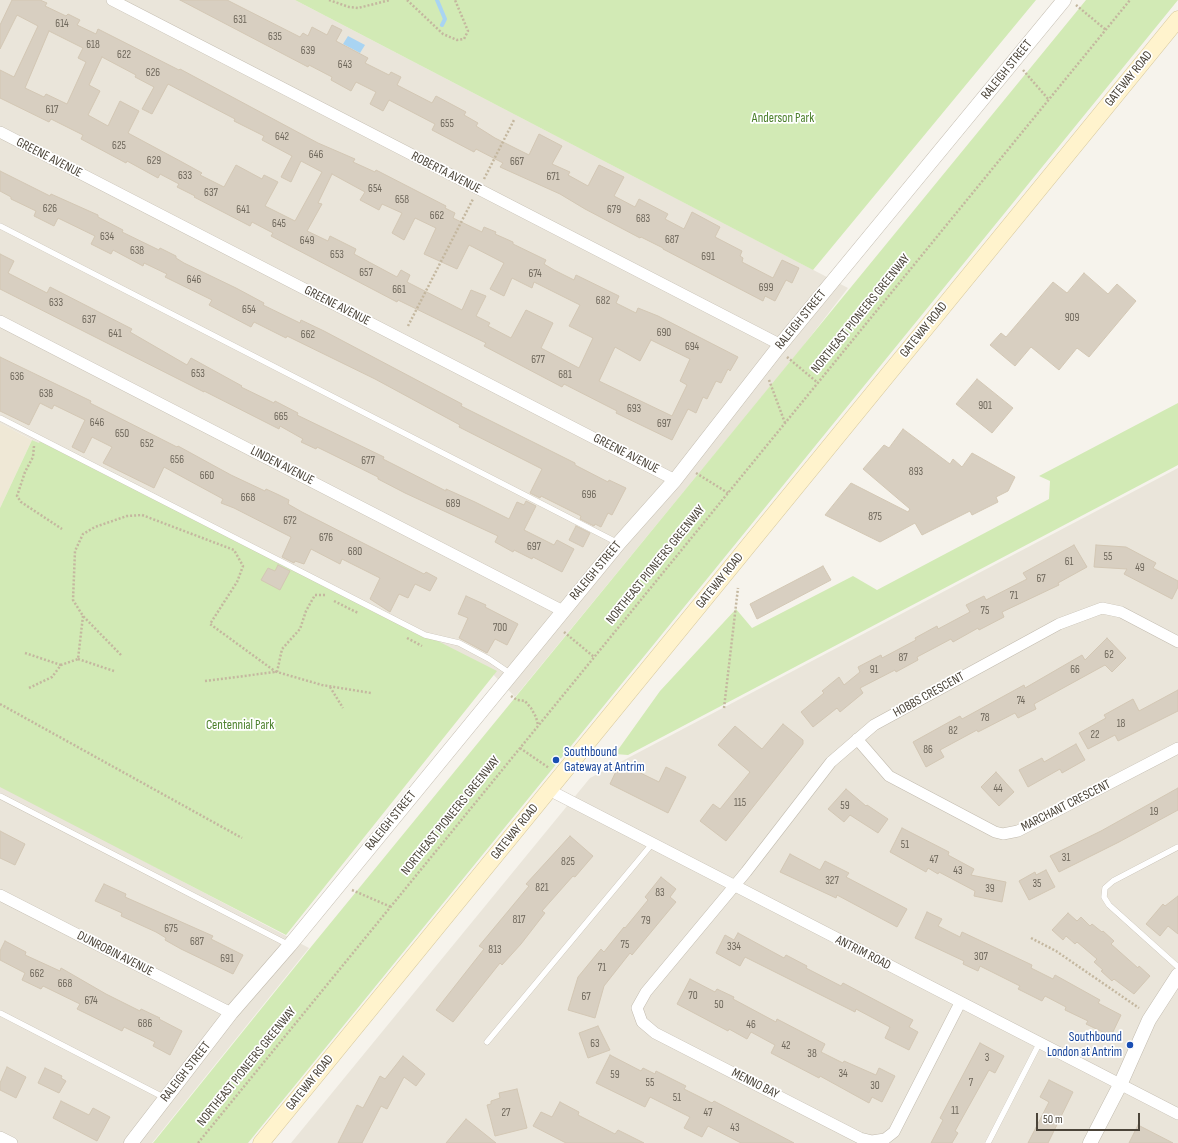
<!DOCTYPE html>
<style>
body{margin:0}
#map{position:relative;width:1178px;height:1143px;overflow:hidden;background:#f6f3ec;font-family:"Sofia Sans Condensed",sans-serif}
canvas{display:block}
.scale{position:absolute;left:1036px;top:1113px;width:104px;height:18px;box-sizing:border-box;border:2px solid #4b4439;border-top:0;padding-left:5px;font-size:12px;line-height:14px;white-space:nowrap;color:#4b4439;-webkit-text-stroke:3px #fff;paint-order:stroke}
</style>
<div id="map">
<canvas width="1178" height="1143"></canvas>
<div class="scale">50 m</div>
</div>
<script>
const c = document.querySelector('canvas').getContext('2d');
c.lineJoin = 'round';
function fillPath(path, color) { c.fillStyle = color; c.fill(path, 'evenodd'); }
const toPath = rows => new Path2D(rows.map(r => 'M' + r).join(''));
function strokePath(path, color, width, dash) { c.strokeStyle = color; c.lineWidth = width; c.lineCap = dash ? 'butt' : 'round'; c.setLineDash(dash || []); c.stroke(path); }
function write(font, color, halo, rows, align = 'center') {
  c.font = font + ' "Sofia Sans Condensed",sans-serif'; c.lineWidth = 3.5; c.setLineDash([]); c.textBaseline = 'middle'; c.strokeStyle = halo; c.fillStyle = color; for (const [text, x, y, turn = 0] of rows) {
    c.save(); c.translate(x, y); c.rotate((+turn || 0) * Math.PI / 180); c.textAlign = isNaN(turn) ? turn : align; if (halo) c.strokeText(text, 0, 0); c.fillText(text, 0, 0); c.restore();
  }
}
fillPath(toPath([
 [0,0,295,0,848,288,800,350,515,697,486,667,423,644,0,423],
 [1178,468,1178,1143,291,1143,590,778],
 [0,785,309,948,152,1143,0,1143]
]), '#eae5da');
fillPath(toPath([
 [0,423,32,440,0,508]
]), '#efe8d6');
fillPath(toPath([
 [295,0,1036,0,813,270],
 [1086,0,1178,0,248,1143,153,1143,315,942],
 [1178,403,1178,465,628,755,615,754,660,691,736,609,752,628,853,576,877,590,1049,499,1050,481,1039,476],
 [32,440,39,443,41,440,497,671,286,935,0,787,0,508]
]), '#d2eab5');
fillPath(toPath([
 [348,36,365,45,360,53,343,44]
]), '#a9d4f2');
strokePath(toPath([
 [437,0,445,19,442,25]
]), '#a9d4f2', 4);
const building = toPath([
 [12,0,40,0,47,3,45,6,66,16,68,14,80,20,77,25,96,34,98,29,179,70,180,69,318,143,355,159,353,162,375,172,376,170,446,206,445,208,455,213,453,218,482,232,484,227,496,232,495,234,513,242,513,244,546,260,544,264,554,270,574,280,576,275,619,296,616,303,636,313,638,308,658,316,738,357,730,371,728,369,721,383,716,381,707,399,703,397,696,413,688,409,672,440,616,413,617,411,564,384,562,387,484,346,486,343,398,300,397,302,271,236,273,233,252,222,250,226,194,197,195,196,177,187,179,184,160,174,158,178,127,161,126,163,81,139,83,135,51,119,49,122,0,98,0,70,14,77,38,26,17,15,0,49,0,25,12,0],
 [49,31,83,48,78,58,86,62,67,104,46,94,44,97,25,88,49,31],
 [102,57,136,75,135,77,154,87,142,109,152,114,168,84,235,119,234,121,264,136,262,140,292,156,281,177,291,182,301,161,322,172,295,221,265,206,278,182,264,175,262,179,236,165,224,187,200,175,202,173,182,162,128,133,139,111,120,101,108,126,88,115,100,91,89,85,102,57],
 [332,174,365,192,360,200,379,210,382,204,402,213,392,233,404,240,415,218,436,228,424,254,457,269,469,245,504,263,490,289,504,296,512,278,532,288,534,282,580,305,569,326,593,338,579,368,541,348,553,323,526,310,511,338,488,326,490,323,476,316,486,296,471,290,462,310,407,282,410,275,401,270,397,277,354,254,356,249,330,236,328,241,307,231,322,204,318,203,332,174],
 [651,340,690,359,680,381,687,385,672,416,599,381,615,347,640,361,651,340],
 [180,0,227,0,300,37,303,33,308,36,312,27,327,35,332,25,342,30,336,41,368,58,365,63,389,75,391,72,401,77,397,85,432,103,436,96,466,112,464,115,478,123,476,126,495,138,529,155,539,134,562,146,552,164,570,172,568,175,588,186,599,165,624,177,614,196,635,207,639,199,668,214,665,219,684,229,692,212,720,227,715,237,742,251,740,256,743,258,742,262,773,278,782,260,799,268,792,283,786,280,775,301,765,296,763,301,663,249,663,248,641,237,640,238,585,209,560,194,500,167,503,163,476,149,474,152,432,130,435,124,389,100,383,111,370,104,376,92,356,82,351,91,331,80,332,77,309,65,308,67,180,0],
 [0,171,50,196,51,194,98,215,98,217,123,230,122,232,159,250,160,248,176,256,176,258,184,263,236,288,264,303,263,305,300,323,301,320,324,331,462,404,461,406,575,463,575,465,608,482,609,480,626,488,612,515,608,513,601,527,595,524,594,526,580,519,581,516,541,496,540,498,530,493,542,469,459,427,460,425,375,379,287,336,286,338,254,322,251,327,209,305,212,300,165,277,167,274,144,263,143,266,113,250,111,254,91,244,95,236,58,218,54,226,34,216,36,211,11,199,11,197,0,191,0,171],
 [0,254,14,261,8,273,47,293,50,287,132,329,130,332,187,365,191,358,242,386,241,387,274,403,275,401,298,413,297,415,384,457,383,459,446,491,446,489,475,502,509,519,517,502,524,505,526,501,536,506,524,530,554,545,557,540,574,549,562,572,533,557,532,559,514,550,513,552,495,542,498,536,405,493,378,479,378,477,317,447,316,449,301,442,303,439,280,426,279,429,204,391,204,392,0,289,0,254],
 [1084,273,1108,294,1117,284,1136,301,1089,357,1077,348,1059,370,1031,347,1015,366,990,345,1001,333,1006,337,1053,282,1067,293,1084,273],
 [0,357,91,401,90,403,177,447,178,446,231,475,265,491,266,489,279,495,289,500,288,504,302,512,424,574,426,572,437,578,430,591,415,584,408,598,399,594,390,612,370,599,380,578,342,559,340,564,311,549,304,564,295,561,294,563,282,557,291,537,234,508,221,503,223,499,164,467,154,488,103,463,112,447,92,437,84,453,72,447,85,420,54,405,52,409,40,403,29,425,0,411,0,357],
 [977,379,1013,408,992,433,956,404,977,379],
 [903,429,950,464,953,459,962,467,972,453,1015,477,1008,491,996,497,998,502,972,515,970,511,922,535,915,523,880,542,825,515,851,483,908,512,910,509,863,469,884,445,889,448,903,429],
 [576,526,590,533,583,547,569,540,576,526],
 [1074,545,1087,567,1058,583,1059,585,1002,612,1004,617,979,630,978,628,953,642,951,639,917,657,918,660,896,672,895,670,860,688,863,693,840,712,837,708,813,727,801,712,824,693,822,691,839,677,844,685,860,672,858,667,881,655,882,658,916,640,915,638,937,626,938,629,970,612,966,605,984,596,986,600,1027,579,1023,573,1074,545],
 [1096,545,1126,547,1156,563,1153,568,1178,581,1178,587,1172,599,1124,574,1127,569,1094,567,1096,545],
 [278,565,290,571,280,590,261,580,268,568,275,571,278,565],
 [823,566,831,580,757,619,750,604,823,566],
 [466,596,486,605,485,607,518,624,507,645,495,639,487,653,459,638,468,618,458,614,466,596],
 [1107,638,1126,658,1112,672,1105,665,1034,704,1036,709,1018,718,1015,713,978,732,977,730,940,750,944,757,926,767,913,742,960,716,962,719,1024,685,1025,688,1082,655,1085,660,1107,638],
 [1178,690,1178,711,1118,741,1115,735,1088,749,1079,733,1106,718,1104,715,1133,699,1139,711,1178,690],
 [783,724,803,740,803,744,726,841,700,821,713,804,720,809,750,772,718,745,735,726,762,749,783,724],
 [1076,744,1085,760,1062,773,1060,769,1028,787,1019,770,1042,758,1044,762,1076,744],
 [620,763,659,782,666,767,686,777,668,813,610,784,620,763],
 [996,772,1014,792,999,806,981,787,996,772],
 [1178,788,1178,810,1119,842,1059,872,1050,856,1101,831,1178,788],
 [846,789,866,806,867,805,888,819,878,833,850,815,844,822,828,809,846,789],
 [902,828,949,852,948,855,974,869,971,875,1006,882,1002,902,974,896,975,891,939,872,938,874,928,868,926,872,890,852,902,828],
 [0,831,25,844,15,865,0,858,0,831],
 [570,836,593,856,575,877,573,876,542,911,545,913,521,944,502,965,500,963,453,1022,436,1010,484,949,479,946,529,886,526,884,570,836],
 [790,854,820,870,825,861,849,873,846,877,907,909,897,927,837,895,836,898,780,872,790,854],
 [1046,870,1055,887,1029,900,1019,881,1035,872,1036,875,1046,870],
 [661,877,676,889,670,897,676,902,632,955,630,953,604,986,595,1018,568,1010,578,977,601,949,604,952,624,927,625,928,648,900,645,897,661,877],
 [104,884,126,894,125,897,213,936,211,939,243,955,233,974,181,949,165,940,166,938,156,932,121,916,122,913,95,901,104,884],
 [1178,896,1178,934,1168,926,1160,936,1146,924,1163,904,1165,906,1178,896],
 [927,912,942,919,938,926,960,937,962,932,1032,965,1031,968,1053,979,1055,975,1100,1000,1098,1003,1121,1015,1111,1036,1086,1024,1088,1021,1065,1010,1066,1007,1045,996,1042,1001,1018,989,1020,986,980,966,978,971,963,964,964,961,915,938,927,912],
 [1068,913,1077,921,1081,917,1090,926,1092,924,1102,932,1103,931,1114,941,1111,944,1138,968,1139,966,1150,976,1134,994,1114,979,1112,981,1101,971,1103,970,1094,962,1097,959,1077,942,1075,944,1066,936,1063,940,1052,930,1068,913],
 [738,933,784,958,786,955,807,966,806,968,841,986,843,983,913,1020,909,1027,918,1032,909,1050,885,1038,890,1027,856,1009,855,1012,745,957,740,966,716,953,725,935,734,940,738,933],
 [5,941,26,952,25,955,60,971,61,968,106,994,140,1011,141,1009,160,1018,159,1019,182,1031,170,1055,153,1046,155,1042,124,1027,122,1031,77,1009,80,1004,43,986,41,989,22,980,25,973,0,960,0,951,5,941],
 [690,979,715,992,717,989,734,997,733,999,776,1022,777,1019,825,1044,821,1052,843,1063,844,1061,876,1075,879,1068,895,1076,882,1102,872,1097,869,1103,820,1076,819,1078,771,1053,775,1045,751,1032,747,1039,729,1029,728,1031,677,1004,690,979],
 [598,1026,610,1050,588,1058,579,1033,598,1026],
 [980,1043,1004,1056,995,1073,989,1070,955,1131,958,1133,952,1143,931,1143,943,1120,940,1118,980,1043],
 [610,1055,641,1071,643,1068,655,1074,656,1071,686,1086,684,1089,712,1103,714,1101,794,1143,741,1143,708,1126,702,1137,684,1128,690,1117,650,1097,645,1107,596,1083,610,1055],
 [403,1056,425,1074,416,1086,404,1077,387,1109,381,1106,362,1143,338,1143,357,1105,363,1108,380,1076,385,1079,403,1056],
 [7,1067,26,1077,16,1098,0,1090,0,1083,7,1067],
 [45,1068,62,1076,61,1078,66,1081,59,1093,38,1083,45,1068],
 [1049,1080,1073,1092,1048,1143,1028,1143,1049,1102,1040,1097,1049,1080],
 [517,1089,527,1128,495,1136,487,1105,491,1104,491,1101,500,1098,499,1093,517,1089],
 [61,1101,89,1115,93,1108,110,1117,97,1141,53,1118,61,1101],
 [560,1102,579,1112,578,1115,615,1134,618,1130,644,1143,566,1143,533,1126,541,1112,552,1117,560,1102],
 [466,1119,496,1143,446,1143,466,1119],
 [1138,1125,1173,1143,1129,1143,1138,1125]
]);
fillPath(building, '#d8cfc1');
strokePath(building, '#d3c7b4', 1);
const service = toPath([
 [0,226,618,543],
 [0,418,425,635,459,643,489,659,511,674],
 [0,796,289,945],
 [1178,847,1113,881,1105,888,1104,897,1109,905,1178,967],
 [0,1013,165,1098],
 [487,1042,652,844],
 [988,1143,1039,1044]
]);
const minor = toPath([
 [112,0,781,345],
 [0,132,675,480],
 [0,321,563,611],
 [857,739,889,776,995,832,1003,834,1018,831,1178,748],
 [549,790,1178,1114],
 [0,895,231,1013],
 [960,1003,894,1132,885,1139,872,1141,860,1138,655,1033,642,1022,637,1008,646,992,746,872,831,762,874,725,1059,624,1102,608,1121,612,1178,642],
 [0,1137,12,1143]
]);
const tertiary = toPath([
 [131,1143,231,1013,290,945,619,543,675,480,777,349,1064,0],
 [1090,1143,1120,1085,1149,1020,1178,975]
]);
const secondary = toPath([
 [261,1143,1178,19]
]);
strokePath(service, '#c2bbae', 6);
strokePath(minor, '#c2bbae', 12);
strokePath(tertiary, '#c2bbae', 15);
strokePath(secondary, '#d6c79b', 17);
strokePath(toPath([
 [329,0,349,7,358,8,390,0],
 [407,0,443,34,457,40,464,39,468,31,455,0],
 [1076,5,1106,30],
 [1023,70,1049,100],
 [484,179,514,120],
 [408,326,473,199],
 [787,357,818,383],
 [769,380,785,423],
 [34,446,33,457,25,472,17,496,21,502,62,529],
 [696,473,728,493],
 [325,595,315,595,306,611,300,629,282,649,277,672,322,685,371,693],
 [334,601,358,613],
 [564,632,594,657],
 [407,638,422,646],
 [25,653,61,665],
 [121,655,83,616,73,600,75,551,83,534,95,527,127,516,142,515,234,550,243,566,237,582,210,624,276,672],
 [78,659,114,671],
 [205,681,275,672],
 [330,687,343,708],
 [29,688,52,677,61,665,78,659,83,616],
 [511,696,517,700,525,701,531,708,536,717,538,725],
 [0,704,242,838],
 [724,708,738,588],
 [520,748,549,768],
 [352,890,391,907],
 [1031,938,1056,951,1139,1008],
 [198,1143,1130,0]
]), '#c4b79f', 2.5, [2, 2]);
strokePath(service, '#fff', 5.5);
strokePath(minor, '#fff', 11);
strokePath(tertiary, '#fff', 14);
strokePath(secondary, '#fff3cd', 16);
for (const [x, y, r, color] of [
 [556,760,4,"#1a4fb4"],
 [1130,1045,4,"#1a4fb4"]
]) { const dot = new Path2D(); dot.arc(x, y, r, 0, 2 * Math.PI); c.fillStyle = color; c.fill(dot); strokePath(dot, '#fff', 1.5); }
write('11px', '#6e675b', null, [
 ["631",240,20],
 ["614",62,24],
 ["635",275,37],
 ["618",93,45],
 ["639",308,51],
 ["622",124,55],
 ["643",345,65],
 ["626",153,73],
 ["617",52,110],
 ["655",447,124],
 ["642",282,137],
 ["625",119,146],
 ["646",316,155],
 ["629",154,161],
 ["667",517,162],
 ["633",185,176],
 ["671",553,177],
 ["654",375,189],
 ["637",211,193],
 ["658",402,200],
 ["626",50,209],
 ["641",243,210],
 ["679",614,210],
 ["662",437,216],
 ["683",643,219],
 ["645",279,224],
 ["634",107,237],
 ["687",672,240],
 ["649",307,241],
 ["638",137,251],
 ["653",337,255],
 ["691",708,257],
 ["657",366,273],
 ["674",535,274],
 ["646",194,280],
 ["699",766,288],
 ["661",399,290],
 ["682",603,301],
 ["633",56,303],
 ["654",249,310],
 ["909",1072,318],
 ["637",89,320],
 ["690",664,333],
 ["641",115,334],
 ["662",308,335],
 ["694",692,347],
 ["677",538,360],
 ["653",198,374],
 ["681",565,375],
 ["636",17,377],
 ["638",46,394],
 ["901",985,406],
 ["693",634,409],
 ["665",281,417],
 ["646",97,423],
 ["697",664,424],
 ["650",122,434],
 ["652",147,444],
 ["656",177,460],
 ["677",368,461],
 ["893",916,472],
 ["660",207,476],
 ["696",589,495],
 ["668",248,498],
 ["689",453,504],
 ["875",875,517],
 ["672",290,521],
 ["676",326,538],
 ["697",534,547],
 ["680",355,552],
 ["55",1108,557],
 ["61",1069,562],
 ["49",1140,568],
 ["67",1041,579],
 ["71",1014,596],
 ["75",985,611],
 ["700",500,628],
 ["62",1109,655],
 ["87",903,658],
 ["91",874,670],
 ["66",1075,670],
 ["74",1021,701],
 ["78",985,718],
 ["18",1121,724],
 ["82",953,731],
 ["22",1095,735],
 ["86",928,750],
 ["44",998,789],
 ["115",740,803],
 ["59",845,806],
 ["19",1154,812],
 ["51",905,845],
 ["31",1066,858],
 ["47",934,860],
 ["825",568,862],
 ["43",958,871],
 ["327",832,881],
 ["35",1037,884],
 ["821",542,888],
 ["39",990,889],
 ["83",660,893],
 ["817",519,920],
 ["79",646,921],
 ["675",171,929],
 ["687",197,942],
 ["75",625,945],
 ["334",734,947],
 ["813",495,950],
 ["307",981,957],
 ["691",227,959],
 ["71",602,968],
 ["662",37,974],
 ["668",65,984],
 ["70",693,996],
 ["67",586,997],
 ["674",91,1001],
 ["50",719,1005],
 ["686",145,1024],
 ["46",751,1025],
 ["63",595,1044],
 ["42",786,1046],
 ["38",812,1054],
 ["3",987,1058],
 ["34",843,1074],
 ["59",615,1075],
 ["55",650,1083],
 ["7",971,1083],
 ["30",875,1086],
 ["51",677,1098],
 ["11",955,1111],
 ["27",506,1113],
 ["47",708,1113],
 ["43",735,1128]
]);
write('13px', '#4b4439', '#fff', [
 ["RALEIGH STREET",1007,70,-51],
 ["GATEWAY ROAD",1129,79,-51],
 ["GREENE AVENUE",49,158,27],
 ["ROBERTA AVENUE",446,173,27],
 ["GREENE AVENUE",337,306,27],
 ["NORTHEAST PIONEERS GREENWAY",861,314,-51],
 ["RALEIGH STREET",801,320,-51],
 ["GATEWAY ROAD",924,330,-51],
 ["GREENE AVENUE",626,454,27],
 ["LINDEN AVENUE",282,466,27],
 ["NORTHEAST PIONEERS GREENWAY",656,565,-51],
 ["RALEIGH STREET",596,571,-50],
 ["GATEWAY ROAD",720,581,-51],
 ["HOBBS CRESCENT",929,695,-29],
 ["MARCHANT CRESCENT",1066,806,-27],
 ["NORTHEAST PIONEERS GREENWAY",451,816,-51],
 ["RALEIGH STREET",391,821,-51],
 ["GATEWAY ROAD",515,832,-51],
 ["ANTRIM ROAD",863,953,27],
 ["DUNROBIN AVENUE",115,954,27],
 ["NORTHEAST PIONEERS GREENWAY",247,1067,-51],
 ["RALEIGH STREET",186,1072,-52],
 ["GATEWAY ROAD",310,1083,-51],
 ["MENNO BAY",755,1084,27]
]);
write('13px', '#4a7f2a', '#fff', [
 ["Anderson Park",783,119],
 ["Centennial Park",240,726]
]);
write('13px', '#164399', '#fff', [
 ["Southbound",564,753],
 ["Gateway at Antrim",564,768],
 ["Southbound",1122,1038,"right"],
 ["London at Antrim",1122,1053,"right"]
], 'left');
</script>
